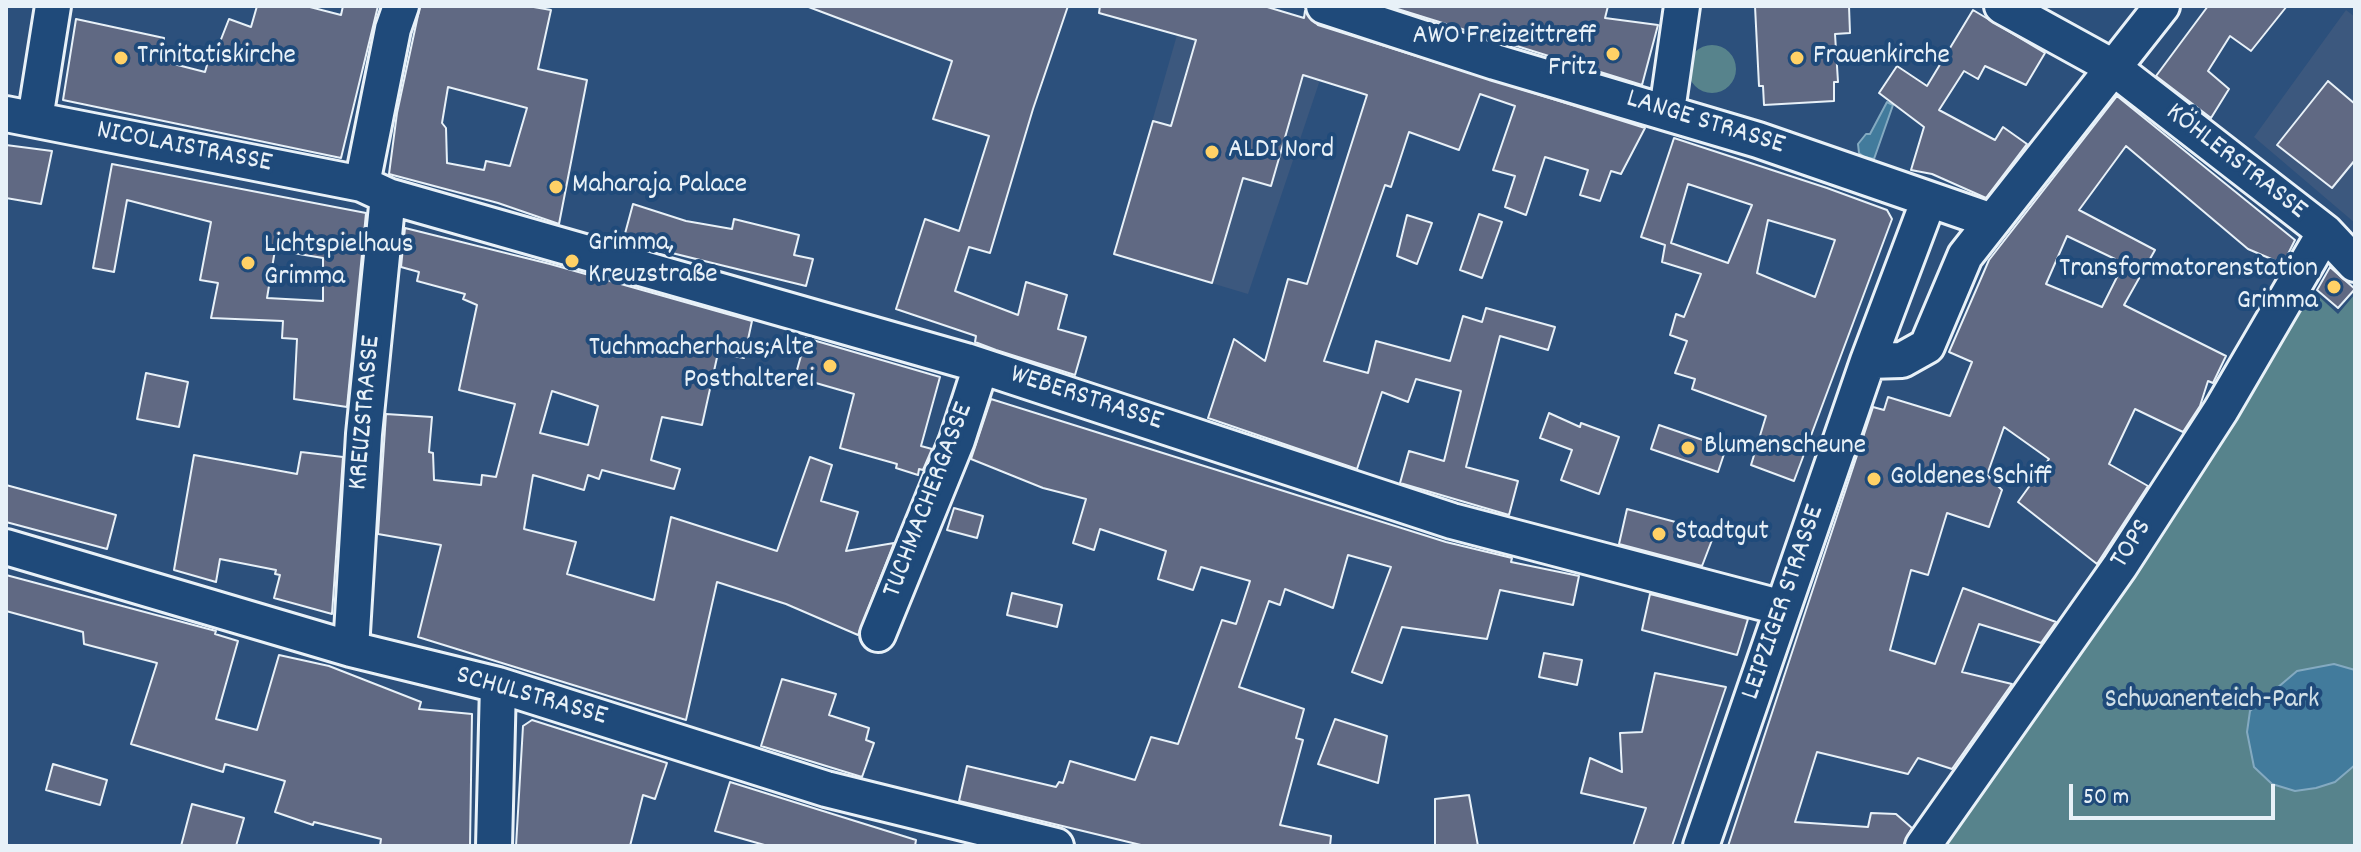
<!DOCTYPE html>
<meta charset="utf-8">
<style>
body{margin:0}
#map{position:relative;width:2361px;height:852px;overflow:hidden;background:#2c507c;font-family:Dekko,sans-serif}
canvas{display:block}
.frame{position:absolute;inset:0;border:8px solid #e8f1f8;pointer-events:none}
.scale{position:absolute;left:2069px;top:784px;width:206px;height:36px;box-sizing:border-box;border:4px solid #e8f1f8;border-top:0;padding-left:10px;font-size:24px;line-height:28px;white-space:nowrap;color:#e8f1f8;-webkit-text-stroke:6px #1f4a7a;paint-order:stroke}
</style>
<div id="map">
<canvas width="2361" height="852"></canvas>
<div class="frame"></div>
<div class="scale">50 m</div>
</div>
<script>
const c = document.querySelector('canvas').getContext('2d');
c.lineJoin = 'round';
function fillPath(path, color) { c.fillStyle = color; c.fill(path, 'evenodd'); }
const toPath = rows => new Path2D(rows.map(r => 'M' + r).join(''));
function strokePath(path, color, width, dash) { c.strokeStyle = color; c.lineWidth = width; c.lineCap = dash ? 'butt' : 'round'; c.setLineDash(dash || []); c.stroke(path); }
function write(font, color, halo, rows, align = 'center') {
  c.font = font + ' Dekko,sans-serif'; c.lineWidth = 8; c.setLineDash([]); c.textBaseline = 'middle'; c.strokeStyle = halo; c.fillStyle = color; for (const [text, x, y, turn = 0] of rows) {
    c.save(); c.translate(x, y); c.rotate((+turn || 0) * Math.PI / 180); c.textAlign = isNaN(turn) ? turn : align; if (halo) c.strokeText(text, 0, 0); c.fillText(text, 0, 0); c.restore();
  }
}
fillPath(toPath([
 [2346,10,2355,17,2355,223,2254,137],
 [1177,35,1320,80,1248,294,1114,254]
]), '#3c587e');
fillPath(toPath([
 '1688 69a24 24 0 1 1 48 0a24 24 0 1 1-48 0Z',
 [2314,292,2338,314,2355,294,2355,846,1946,846]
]), '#57838c');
const water = toPath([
 [1887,102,1893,105,1874,159,1864,157,1859,153,1858,144,1866,134,1870,134,1887,102],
 [2334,664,2355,670,2355,765,2335,782,2316,788,2295,791,2272,784,2254,767,2247,732,2250,711,2297,671,2334,664]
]);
fillPath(water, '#427b9c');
strokePath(water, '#84aac1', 2);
const building = toPath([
 [257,6,306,6,341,15,343,6,378,6,341,158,63,100,76,19,164,38,162,61,205,72,211,51,216,52,229,19,251,27,257,6],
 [420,6,528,6,551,10,538,69,587,80,559,224,498,203,389,174,397,113,420,6],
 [448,87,527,108,510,166,486,161,484,170,447,163,446,128,442,123,448,87],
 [806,6,1068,6,1033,109,990,253,969,247,955,291,1018,315,1026,282,1067,295,1058,329,1086,337,1075,375,996,350,975,342,976,336,896,309,925,219,959,231,989,136,933,119,952,61,806,6],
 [1100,6,1264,6,1304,18,1305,11,1318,25,1645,128,1621,174,1611,171,1600,201,1580,195,1588,170,1545,157,1526,215,1505,207,1515,176,1493,170,1515,106,1480,94,1459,150,1409,132,1391,187,1385,185,1324,361,1368,373,1376,341,1450,361,1463,316,1482,322,1486,308,1555,327,1548,350,1500,336,1466,467,1518,481,1509,515,1400,483,1409,451,1444,461,1461,391,1416,379,1408,402,1382,392,1357,469,1208,418,1234,339,1265,361,1288,279,1307,284,1367,95,1303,75,1271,186,1243,178,1212,283,1114,254,1153,121,1171,126,1196,40,1099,13,1100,6],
 [1388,6,1608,6,1605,18,1658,25,1642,85,1388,6],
 [1755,6,1849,6,1850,33,1835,34,1838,82,1834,82,1834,101,1764,105,1763,86,1759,86,1755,6],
 [2208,6,2287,6,2251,51,2230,36,2208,71,2229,89,2211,118,2156,76,2208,6],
 [1973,10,2045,53,2026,85,1985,66,1978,79,1964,71,1939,110,1995,140,2003,127,2027,144,1986,198,1932,174,1911,170,1924,127,1879,93,1897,66,1927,86,1973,10],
 [2328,81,2355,104,2355,160,2332,188,2277,145,2328,81],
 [2117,96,2295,240,2283,264,2248,249,2126,146,2079,210,2155,250,2124,305,2226,356,2213,383,2208,381,2200,406,2183,432,2135,409,2109,464,2148,486,2097,564,2018,502,2049,459,2004,427,1987,475,2002,490,1989,527,1947,513,1928,575,1911,570,1890,650,1935,664,1963,588,2056,622,2041,643,1979,624,1962,672,2012,684,1952,769,1918,758,1908,774,1817,752,1795,822,1868,827,1871,813,1896,814,1912,828,1903,846,1728,846,1873,407,1884,410,1888,397,1950,416,1972,362,1949,352,1989,260,2117,96],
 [2067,236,2115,259,2111,266,2120,271,2102,307,2046,284,2067,236],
 [1674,138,1827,188,1887,210,1892,219,1794,481,1751,465,1766,416,1692,389,1695,379,1675,373,1687,341,1670,335,1676,314,1684,317,1701,274,1662,262,1665,245,1641,237,1674,138],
 [1688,184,1752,205,1728,263,1671,243,1688,184],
 [1768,220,1835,240,1815,297,1757,273,1768,220],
 [6,145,52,151,41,204,6,198,6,145],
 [112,164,366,213,347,407,294,399,297,339,282,338,283,321,211,318,218,283,200,280,211,222,127,200,114,272,93,268,112,164],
 [275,250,323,258,323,301,267,298,275,250],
 [633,204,686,221,732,229,734,219,799,235,794,255,813,259,806,286,623,241,633,204],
 [1479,214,1502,222,1482,278,1460,270,1479,214],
 [1407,215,1432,223,1417,264,1397,256,1407,215],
 [405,228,550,264,752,321,744,358,718,353,702,425,662,417,651,460,680,469,674,489,602,470,599,479,588,475,584,490,533,475,524,529,576,542,567,574,654,600,671,517,777,551,810,457,832,465,821,501,858,512,846,551,894,543,858,635,786,604,717,582,686,720,418,637,441,545,378,534,386,414,432,417,429,452,433,453,434,480,481,485,482,475,496,477,515,404,459,390,477,305,463,299,465,294,417,281,419,272,401,267,405,228],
 [552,391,598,406,588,445,540,433,552,391],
 [2330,267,2355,289,2338,308,2317,290,2330,267],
 [806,338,940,377,921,446,932,449,923,470,919,469,918,475,896,468,897,464,840,448,854,394,795,377,806,338],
 [146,373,188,382,179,427,137,419,146,373],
 [991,399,1446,542,1512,558,1511,562,1579,576,1573,605,1500,590,1487,639,1402,627,1382,683,1352,672,1391,567,1348,555,1333,608,1285,589,1280,605,1269,601,1239,687,1304,709,1296,738,1303,740,1280,825,1331,836,1330,846,1145,846,959,801,967,766,1056,787,1059,782,1063,783,1070,761,1135,780,1151,737,1178,744,1222,620,1236,624,1250,581,1201,567,1193,590,1158,579,1166,551,1100,529,1094,550,1073,543,1086,499,1043,488,971,459,991,399],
 [1549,413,1580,427,1581,423,1619,437,1599,494,1561,480,1572,450,1540,438,1549,413],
 [1659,425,1726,448,1718,472,1651,449,1659,425],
 [301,452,343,457,332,614,274,598,280,575,275,574,276,570,220,559,216,582,174,570,194,455,297,474,301,452],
 [6,485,116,515,107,549,6,522,6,485],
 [954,508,983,516,977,538,947,530,954,508],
 [1627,509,1683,524,1680,529,1712,540,1702,566,1619,544,1627,509],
 [6,575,216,631,215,634,238,641,216,719,257,730,279,655,329,666,421,702,419,709,472,714,470,846,380,846,381,839,314,822,313,825,275,812,285,781,225,764,223,772,131,744,157,663,84,644,83,632,6,611,6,575],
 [1012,593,1062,605,1057,627,1007,615,1012,593],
 [1650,594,1748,619,1737,655,1642,630,1650,594],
 [1544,653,1582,660,1577,685,1539,677,1544,653],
 [1655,673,1726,687,1672,846,1633,846,1646,808,1581,793,1590,758,1622,772,1620,733,1642,732,1655,673],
 [782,679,836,694,829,715,869,728,866,740,874,743,862,777,761,746,782,679],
 [1335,719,1387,736,1378,783,1318,764,1335,719],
 [532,720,667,763,655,799,643,795,630,846,516,846,523,726,532,720],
 [53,764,107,780,100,805,46,790,53,764],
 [730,782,916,840,915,846,768,846,715,831,730,782],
 [1469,795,1478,846,1435,846,1435,799,1469,795],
 [192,804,244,818,236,846,181,846,192,804]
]);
fillPath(building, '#606983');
strokePath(building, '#e8f1f8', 2);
const minor = toPath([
 [1324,6,1495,62,1758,140,1992,221],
 [2002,6,2111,66,2325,232,2355,264],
 [1667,111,1682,6],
 [6,114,362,184,388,196,966,361,1452,521,1783,608],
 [35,119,53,6],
 [362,184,393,29,401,6],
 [1868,361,1902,360,1927,346,1965,256,2162,6],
 [6,547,351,649,498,685,826,789,1056,846],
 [878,634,957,440,981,366],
 [351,649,364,434,388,196],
 [494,846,498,685],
 [1701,846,1868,361,1928,202],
 [1923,846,2120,566,2221,410,2325,232]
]);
strokePath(minor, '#e8f1f8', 40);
strokePath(minor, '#1f4a7a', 34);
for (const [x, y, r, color] of [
 [1613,54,8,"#ffd166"],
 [121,58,8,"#ffd166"],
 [1797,58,8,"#ffd166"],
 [1212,152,8,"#ffd166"],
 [556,187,8,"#ffd166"],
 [572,261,8,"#ffd166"],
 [248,263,8,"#ffd166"],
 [2334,287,8,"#ffd166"],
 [830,366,8,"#ffd166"],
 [1688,448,8,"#ffd166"],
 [1874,479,8,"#ffd166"],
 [1659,534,8,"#ffd166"]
]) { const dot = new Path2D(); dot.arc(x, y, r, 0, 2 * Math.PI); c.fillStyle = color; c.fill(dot); strokePath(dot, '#1f4a7a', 3); }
write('28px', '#e8f1f8', '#1f4a7a', [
 ["AWO Freizeittreff",1597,38,"right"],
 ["Fritz",1597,70,"right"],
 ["Trinitatiskirche",137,58],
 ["Frauenkirche",1813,58],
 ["ALDI Nord",1228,152],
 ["Maharaja Palace",572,187],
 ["Grimma,",588,245],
 ["Kreuzstraße",588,277],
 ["Lichtspielhaus",264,247],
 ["Grimma",264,279],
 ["Transformatorenstation",2318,271,"right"],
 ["Grimma",2318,303,"right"],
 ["Tuchmacherhaus;Alte",814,350,"right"],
 ["Posthalterei",814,382,"right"],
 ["Blumenscheune",1704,448],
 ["Goldenes Schiff",1890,479],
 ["Stadtgut",1675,534]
], 'left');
write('28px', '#e8f1f8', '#1f4a7a', [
 ["LANGE STRASSE",1705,124,17],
 ["NICOLAISTRASSE",184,149,11],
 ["KÖHLERSTRASSE",2235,163,38],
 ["WEBERSTRASSE",1086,400,18],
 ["KREUZSTRASSE",367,413,-85],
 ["TUCHMACHERGASSE",930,501,-69],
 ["TOPS",2133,545,-57],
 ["LEIPZIGER STRASSE",1785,603,-71],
 ["SCHULSTRASSE",531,698,16]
]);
write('28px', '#d2e0e8', '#1f4a7a', [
 ["Schwanenteich-Park",2212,702]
]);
</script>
